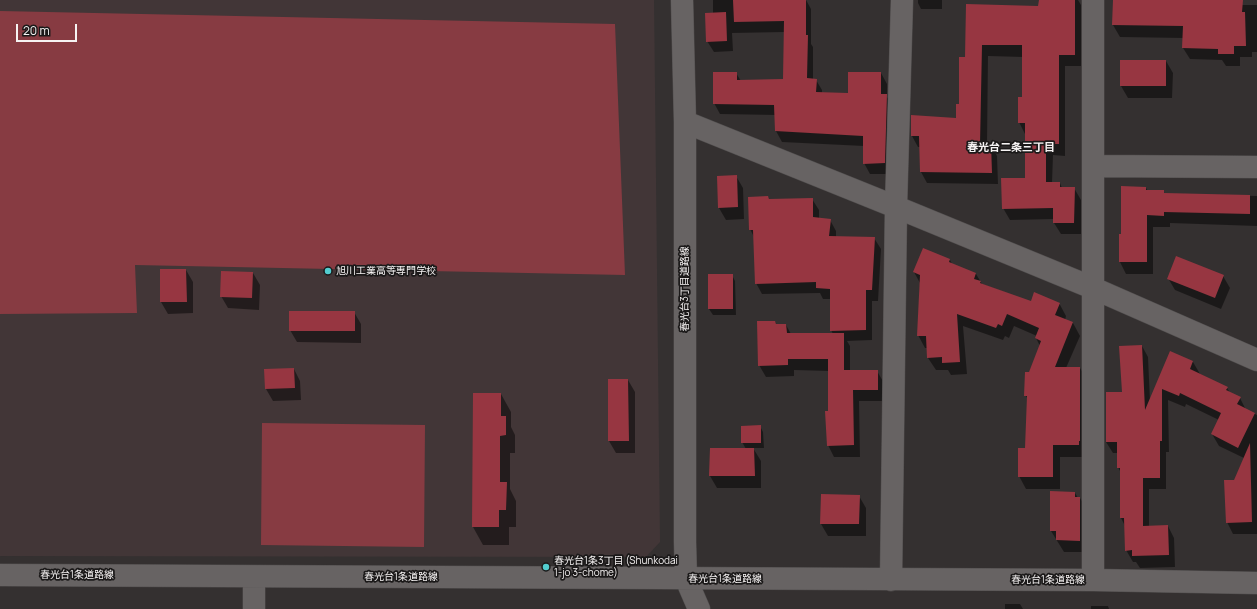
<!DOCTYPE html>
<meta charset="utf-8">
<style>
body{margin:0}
#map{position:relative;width:1257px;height:609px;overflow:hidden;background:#343030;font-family:Manrope,sans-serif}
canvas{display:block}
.scale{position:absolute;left:16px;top:24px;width:61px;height:18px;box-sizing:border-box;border:2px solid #f6f3f3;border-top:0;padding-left:5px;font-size:12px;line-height:14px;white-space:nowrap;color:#f6f3f3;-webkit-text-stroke:3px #1b1919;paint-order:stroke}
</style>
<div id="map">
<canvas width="1257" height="609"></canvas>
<div class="scale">20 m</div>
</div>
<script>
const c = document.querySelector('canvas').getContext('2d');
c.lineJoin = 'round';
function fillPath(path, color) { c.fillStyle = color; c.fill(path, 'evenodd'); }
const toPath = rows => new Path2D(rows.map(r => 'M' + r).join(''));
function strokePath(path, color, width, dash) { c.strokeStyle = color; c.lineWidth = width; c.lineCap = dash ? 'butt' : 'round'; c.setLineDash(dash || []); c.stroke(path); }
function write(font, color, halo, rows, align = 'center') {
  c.font = font + ' Manrope,"Noto Sans JP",sans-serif'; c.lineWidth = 3.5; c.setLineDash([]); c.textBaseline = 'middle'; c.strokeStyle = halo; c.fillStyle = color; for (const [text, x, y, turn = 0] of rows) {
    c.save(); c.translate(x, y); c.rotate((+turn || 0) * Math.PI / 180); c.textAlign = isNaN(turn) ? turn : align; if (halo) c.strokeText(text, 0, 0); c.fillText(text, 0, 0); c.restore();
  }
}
fillPath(toPath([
 [0,0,654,0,660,542,646,557,0,556]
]), '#423637');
fillPath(toPath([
 [0,11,615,24,625,275,135,265,137,313,0,314],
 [262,423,425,425,424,547,261,545]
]), '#873b42');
fillPath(toPath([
 [713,0,806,0,811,9,811,44,813,47,813,79,816,80,822,90,822,93,849,94,881,73,887,84,887,97,892,106,890,174,870,174,864,163,864,146,782,142,776,131,776,115,720,114,714,103,736,73,741,81,784,80,785,32,732,33,733,51,714,52,707,41,713,13],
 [918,0,942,0,942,9,921,9,918,3],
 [1040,0,1078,0,1081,5,1081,66,1065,66,1065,156,1053,155,1052,183,1060,183,1062,188,1074,188,1081,200,1081,234,1061,234,1054,223,1054,219,1010,220,1003,208,1026,179,1025,134,1019,122,1023,98,1023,57,988,56,987,144,991,144,997,156,998,184,927,183,921,172,920,147,918,147,912,136,957,119,966,58,967,5,1039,7],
 [1114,0,1189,0,1230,5,1257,5,1257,52,1252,52,1252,57,1240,57,1240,66,1226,66,1222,60,1190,59,1183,48,1183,38,1120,37,1113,25],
 [1166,61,1173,73,1172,98,1128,98,1121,86],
 [736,176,743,188,744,219,726,220,719,208],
 [1146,188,1148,191,1163,191,1165,194,1257,196,1257,226,1170,223,1170,227,1153,227,1153,274,1126,274,1120,262,1122,235],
 [768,197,770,200,812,199,819,210,819,219,830,220,836,231,836,237,874,238,881,249,878,301,872,301,872,340,847,341,850,346,850,371,877,371,884,383,884,401,859,401,860,457,834,457,828,445,829,371,794,370,794,376,766,377,759,365,775,322,777,325,786,325,791,334,833,334,831,330,831,299,823,299,820,293,762,294,756,283,754,237,750,229],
 [923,249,950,260,952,264,976,274,982,284,1031,302,1059,303,1066,316,1065,320,1073,323,1080,336,1066,368,1080,368,1087,380,1086,457,1060,457,1060,489,1026,489,1019,476,1026,449,1028,399,1025,395,1029,373,1040,346,1036,338,1037,336,1014,326,1009,338,1005,336,1003,340,963,326,967,374,951,375,948,370,936,370,928,358,928,348,925,348,918,335,920,283,914,272],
 [186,270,193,282,193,313,168,314,161,302],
 [253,273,260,285,259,310,228,308,221,296],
 [732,275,735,281,736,315,713,315,709,309],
 [1223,276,1230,288,1221,309,1175,290,1168,278],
 [354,312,361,324,361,343,297,342,290,330],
 [1142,346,1148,357,1150,401,1171,353,1193,362,1200,374,1227,388,1230,393,1240,398,1246,410,1257,415,1257,534,1233,534,1227,522,1234,481,1244,458,1219,446,1212,434,1219,420,1186,404,1185,407,1168,400,1169,452,1166,452,1166,489,1149,489,1149,526,1168,526,1174,538,1175,567,1140,568,1136,562,1133,562,1126,550,1125,526,1121,518,1121,473,1118,467,1118,453,1113,453,1106,442,1123,393],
 [294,369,300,381,301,400,273,401,266,389],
 [628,380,635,392,635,453,616,453,609,441],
 [501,394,511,412,511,427,515,435,515,453,510,453,510,489,516,501,516,527,509,527,509,545,483,545,473,527],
 [760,426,763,432,764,448,753,448,761,461,761,488,717,488,710,476,746,449,742,442],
 [1075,493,1078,498,1080,498,1087,510,1086,552,1064,552,1051,531],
 [822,495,859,496,866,508,866,536,828,536,821,524],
 [1005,604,1020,604,1023,609,1005,609],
 [1091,606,1108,606,1109,609,1091,609]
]), '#0007');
fillPath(toPath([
 [733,0,806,0,806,35,808,35,807,78,817,79,816,92,848,93,848,72,881,72,881,94,887,94,885,163,863,164,863,136,775,131,774,105,713,104,713,72,737,72,737,80,783,79,784,21,734,22],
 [1039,0,1075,0,1075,55,1059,55,1059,144,1046,144,1046,182,1060,182,1060,187,1075,187,1074,223,1053,223,1053,208,1002,209,1001,178,1025,178,1025,123,1018,123,1018,97,1022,97,1022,45,982,45,980,144,991,143,992,173,920,172,919,136,911,136,911,115,956,118,956,104,959,104,959,57,965,57,966,4,1038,6],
 [1113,0,1243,0,1242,12,1245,12,1246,46,1234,46,1234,54,1218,54,1218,49,1182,48,1183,26,1112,25],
 [726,12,727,41,706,42,705,13],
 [1120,60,1166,60,1166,86,1120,86],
 [737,175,738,207,718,208,717,176],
 [1121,186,1146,187,1146,190,1164,190,1164,193,1250,195,1250,214,1164,212,1164,216,1147,215,1147,262,1119,262,1119,234,1121,234],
 [768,196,769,199,813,198,813,217,831,219,829,236,875,237,872,290,866,290,866,330,830,331,830,289,816,288,816,282,755,284,753,230,749,230,748,197],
 [923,248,950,259,949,262,976,273,974,279,981,281,980,283,1031,301,1034,292,1060,303,1055,315,1073,322,1055,367,1080,367,1080,441,1079,441,1079,445,1053,445,1053,477,1018,477,1018,448,1025,448,1027,396,1024,396,1025,372,1029,372,1041,341,1035,338,1039,328,1007,314,1002,326,998,324,996,328,957,314,960,362,942,363,942,357,927,358,926,336,917,336,920,275,913,272],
 [1176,256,1224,275,1215,298,1167,279],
 [160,269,186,269,187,302,160,302],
 [221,271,253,272,252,298,220,297],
 [708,274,733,274,733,309,708,309],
 [289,311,355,311,355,331,289,331],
 [757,321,775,321,776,324,786,324,787,333,844,333,844,370,878,370,878,390,853,390,854,445,827,446,825,411,828,411,828,359,788,359,788,365,758,366],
 [1142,345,1145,410,1170,351,1193,361,1190,369,1228,387,1226,390,1241,397,1237,404,1255,413,1238,448,1211,434,1221,413,1180,393,1179,396,1162,389,1162,441,1160,441,1160,478,1143,478,1143,526,1168,525,1169,555,1132,556,1132,550,1125,551,1124,518,1120,518,1120,468,1117,468,1117,442,1106,442,1106,392,1122,392,1119,346],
 [294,368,295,388,265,389,264,369],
 [608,379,628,379,629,441,608,441],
 [473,393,501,393,501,416,506,416,506,435,500,436,500,482,507,482,506,510,499,510,499,527,472,527],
 [761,425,761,443,741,443,741,426],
 [1250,443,1252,522,1226,523,1224,480,1234,480],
 [710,448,754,448,755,476,709,476],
 [1050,491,1075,492,1075,497,1080,497,1080,541,1056,540,1056,531,1050,531],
 [821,494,860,495,859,524,820,524]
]), '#973641');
const minor = toPath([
 [682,0,685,122,685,542,686,579,699,609],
 [685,122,896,207,1093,288,1257,360],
 [1093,166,1257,167],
 [0,575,1093,580,1257,583],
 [254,577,254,609],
 [891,580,896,207,902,0],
 [1093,580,1093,0]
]);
strokePath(minor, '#504d4d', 23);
strokePath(minor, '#676363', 22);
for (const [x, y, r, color] of [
 [328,271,4,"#52cdcf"],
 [546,567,4,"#52cdcf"]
]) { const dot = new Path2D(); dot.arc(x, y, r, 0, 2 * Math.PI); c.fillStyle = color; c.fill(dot); strokePath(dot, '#1b1919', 1.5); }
write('10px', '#f6f3f3', '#1b1919', [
 ["旭川工業高等専門学校",336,271],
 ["春光台1条3丁目 (Shunkodai",554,561],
 ["1-jo 3-chome)",554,573]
], 'left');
write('10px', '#f6f3f3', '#1b1919', [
 ["春光台3丁目道路線",685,289,-90],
 ["春光台1条道路線",77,575],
 ["春光台1条道路線",401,577],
 ["春光台1条道路線",725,579],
 ["春光台1条道路線",1048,580]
]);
write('bold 11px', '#f6f3f3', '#1b1919', [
 ["春光台二条三丁目",1011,148]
]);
</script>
